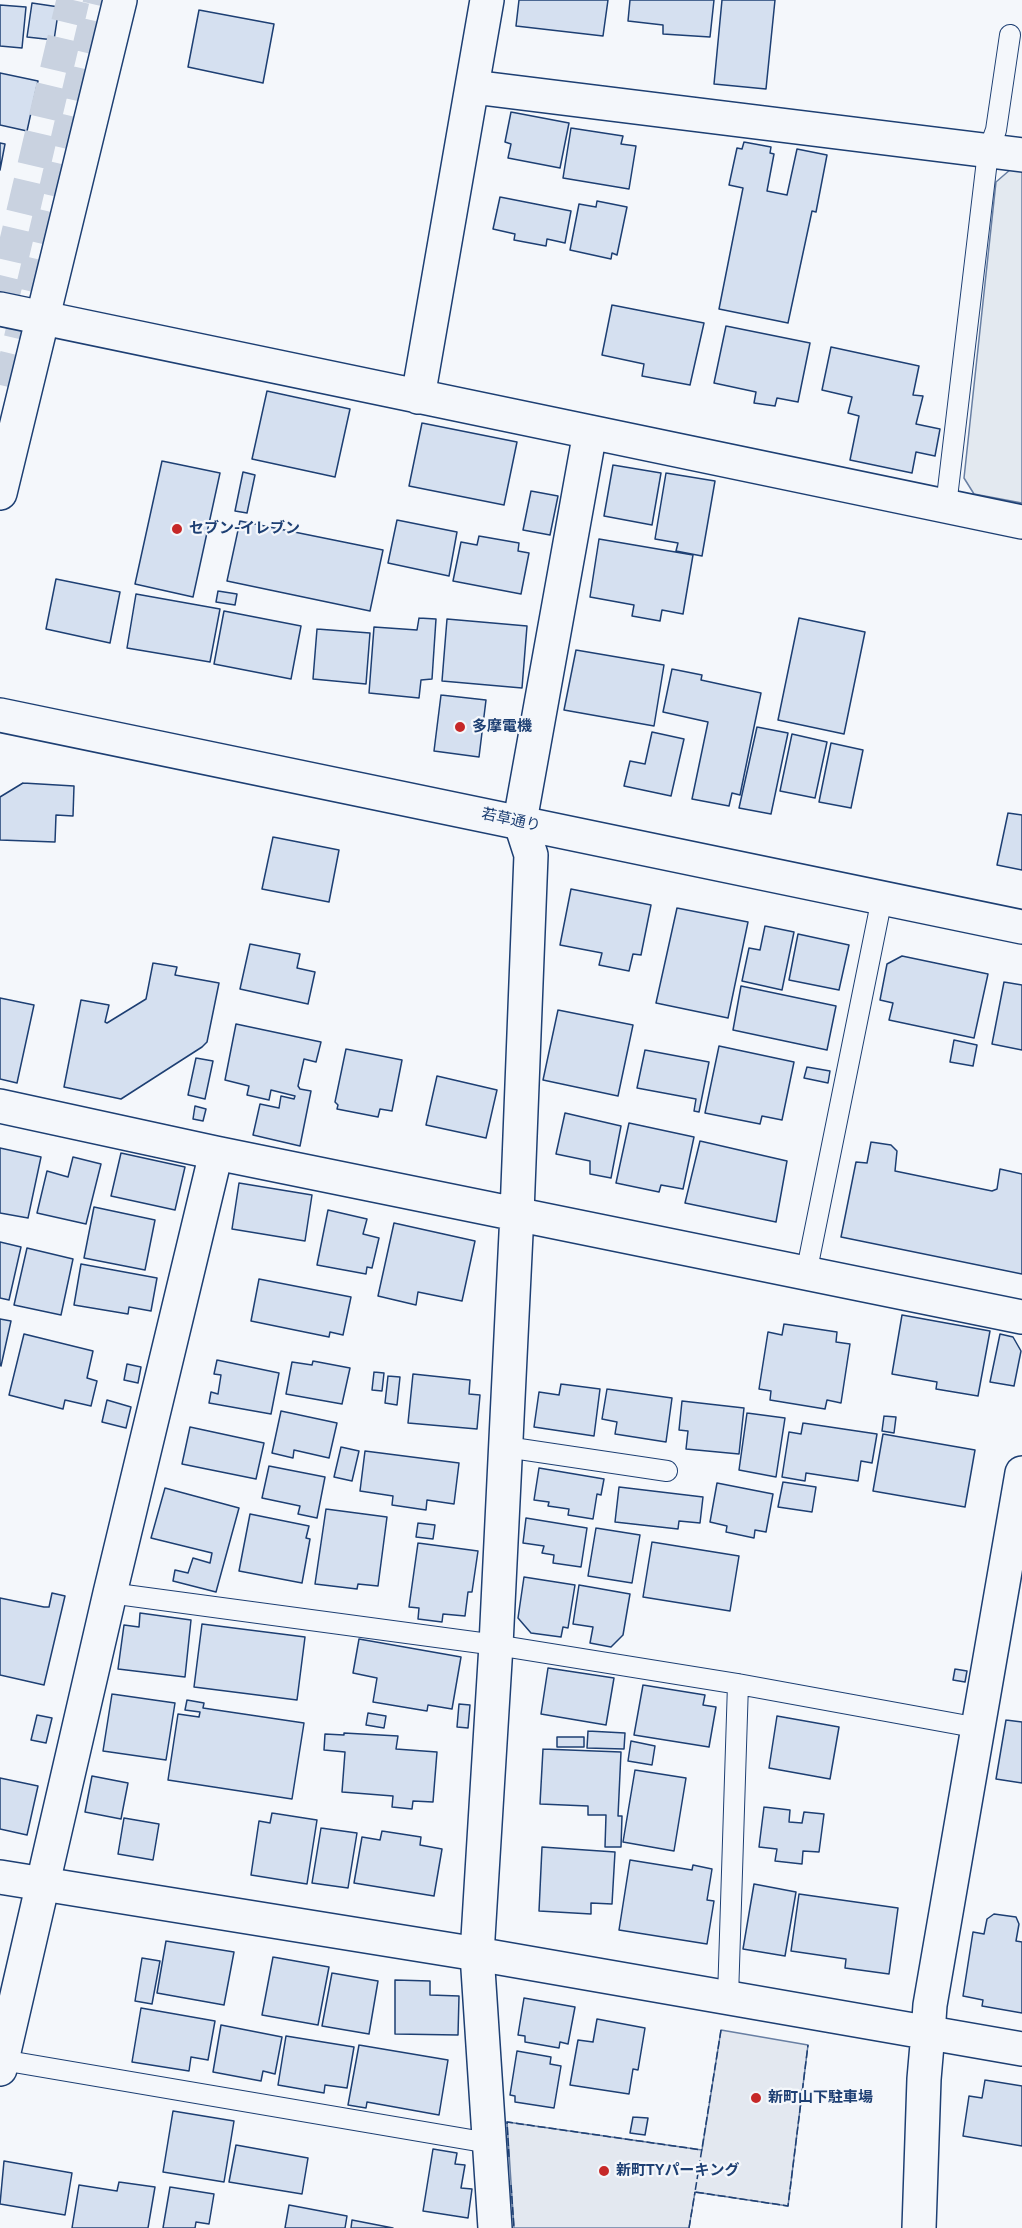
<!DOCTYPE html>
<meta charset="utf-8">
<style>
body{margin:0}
canvas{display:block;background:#f4f7fb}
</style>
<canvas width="1022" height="2228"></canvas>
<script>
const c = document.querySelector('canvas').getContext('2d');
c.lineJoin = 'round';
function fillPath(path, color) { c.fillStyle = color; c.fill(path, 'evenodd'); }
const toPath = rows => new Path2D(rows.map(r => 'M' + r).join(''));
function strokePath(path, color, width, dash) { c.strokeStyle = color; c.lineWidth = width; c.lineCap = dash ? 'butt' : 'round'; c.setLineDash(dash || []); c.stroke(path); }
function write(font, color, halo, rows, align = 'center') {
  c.font = font + ' Figtree,"Noto Sans JP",sans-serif'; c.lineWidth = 4.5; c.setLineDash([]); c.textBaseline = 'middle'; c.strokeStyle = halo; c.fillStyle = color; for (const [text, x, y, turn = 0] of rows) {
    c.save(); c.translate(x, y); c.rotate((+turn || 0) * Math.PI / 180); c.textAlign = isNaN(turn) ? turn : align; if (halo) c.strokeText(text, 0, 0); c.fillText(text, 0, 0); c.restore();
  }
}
const green = toPath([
 [1011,169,1022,171,1022,503,974,494,964,478,996,182,1011,169]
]);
fillPath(green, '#e3e9f0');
strokePath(green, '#687fa3', 1.5);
const parking = toPath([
 [721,2030,808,2045,788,2206,695,2192,689,2228,514,2228,507,2122,702,2150,721,2030]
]);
fillPath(parking, '#e3e8f0');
strokePath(parking, '#687fa3', 1.5);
const building = toPath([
 [519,0,608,0,603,36,516,26,519,0],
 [630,0,714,0,710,37,663,34,663,25,628,21,630,0],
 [722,0,775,0,766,89,714,84,722,0],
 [32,3,59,7,54,40,27,37,32,3],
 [0,5,26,7,22,48,0,46,0,5],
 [199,10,274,24,263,83,188,67,199,10],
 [0,73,38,81,27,131,0,125,0,73],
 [511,112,569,123,560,168,508,158,511,144,505,142,511,112],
 [571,128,623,136,621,144,636,146,629,189,563,178,571,128],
 [744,142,771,147,770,153,774,154,767,191,787,195,797,149,827,155,816,212,812,211,788,323,719,309,743,188,729,185,737,148,742,149,744,142],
 [0,143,5,144,0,170,0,143],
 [500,197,571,211,565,243,547,239,546,246,514,240,515,234,493,229,500,197],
 [597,201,627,207,617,255,612,253,611,259,570,250,579,204,596,207,597,201],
 [612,305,704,323,690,385,642,376,644,364,602,355,612,305],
 [726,326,810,343,798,402,777,398,775,406,754,403,756,392,714,383,726,326],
 [831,347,919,366,913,395,923,396,916,424,940,429,935,456,916,452,912,473,850,460,859,416,848,413,852,397,822,390,831,347],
 [267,391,350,409,335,477,252,459,267,391],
 [422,423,517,442,504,505,409,486,422,423],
 [162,461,220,473,193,597,135,584,162,461],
 [613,465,661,473,652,525,604,516,613,465],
 [243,472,255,475,247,513,235,511,243,472],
 [666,473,715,481,702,556,676,551,678,543,655,539,666,473],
 [531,491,558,496,550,535,523,530,531,491],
 [397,520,457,532,449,576,388,563,397,520],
 [240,521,383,550,370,611,227,581,240,521],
 [479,536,519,543,518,551,529,553,521,594,453,581,461,542,477,545,479,536],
 [599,539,693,555,683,614,662,610,660,621,632,616,634,605,590,597,599,539],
 [56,579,120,592,110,643,46,629,56,579],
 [218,591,237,594,235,605,216,602,218,591],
 [136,594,220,609,210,662,127,648,136,594],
 [224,611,301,626,291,679,214,664,224,611],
 [419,618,436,619,432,679,421,680,419,698,369,693,374,627,417,630,419,618],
 [799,618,865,632,844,734,778,720,799,618],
 [447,619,527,626,522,688,442,681,447,619],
 [317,629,370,633,366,684,313,679,317,629],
 [576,650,664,665,654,726,564,710,576,650],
 [672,669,702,675,701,680,761,693,740,795,732,793,729,806,692,799,708,722,663,712,672,669],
 [441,695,486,700,479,757,434,751,441,695],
 [757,727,788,733,771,814,739,808,757,727],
 [652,732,684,739,671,796,624,786,630,761,645,764,652,732],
 [792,734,827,742,815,798,780,791,792,734],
 [831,743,863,750,851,808,819,802,831,743],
 [23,783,74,786,73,816,56,815,55,842,0,840,0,797,23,783],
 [1008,813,1022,815,1022,870,997,865,1008,813],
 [273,837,339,850,329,902,262,889,273,837],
 [571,889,651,905,641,955,633,954,629,971,599,965,602,953,560,945,571,889],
 [677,908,748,922,728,1018,656,1003,677,908],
 [765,926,794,932,782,990,742,981,749,948,760,950,765,926],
 [798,934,849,945,839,990,789,980,798,934],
 [250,944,300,954,297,968,315,972,308,1004,240,989,250,944],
 [902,956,988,974,974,1038,889,1020,893,1003,880,1000,887,964,902,956],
 [153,963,177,967,175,975,219,983,207,1042,202,1047,121,1099,64,1087,81,1000,109,1005,105,1022,107,1023,146,999,153,963],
 [1004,982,1022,985,1022,1050,992,1044,1004,982],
 [741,986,836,1006,827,1050,733,1030,741,986],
 [0,998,34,1005,17,1083,0,1079,0,998],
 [558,1010,633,1025,618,1096,543,1080,558,1010],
 [236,1024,321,1042,316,1062,304,1059,298,1086,300,1089,311,1091,300,1146,253,1135,260,1104,279,1108,281,1096,294,1099,295,1096,271,1090,269,1100,247,1095,249,1086,225,1080,236,1024],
 [954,1040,977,1045,973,1066,950,1062,954,1040],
 [719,1046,794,1062,782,1120,762,1116,760,1124,705,1113,719,1046],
 [346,1049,402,1060,392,1111,380,1109,378,1117,337,1109,338,1105,335,1102,346,1049],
 [645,1050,709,1062,699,1112,694,1111,696,1099,637,1088,645,1050],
 [196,1058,213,1061,205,1099,188,1095,196,1058],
 [807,1067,830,1071,828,1083,804,1078,807,1067],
 [437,1076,497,1090,486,1138,426,1125,437,1076],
 [195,1106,206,1109,203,1121,193,1119,195,1106],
 [565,1113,621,1126,611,1178,590,1174,590,1161,556,1154,565,1113],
 [629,1123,694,1137,683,1189,661,1185,659,1192,616,1183,629,1123],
 [700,1141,787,1161,776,1222,685,1203,700,1141],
 [871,1142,891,1145,897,1151,895,1171,992,1191,997,1189,1000,1169,1022,1174,1022,1274,841,1237,856,1162,867,1163,871,1142],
 [0,1148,41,1157,28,1218,0,1213,0,1148],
 [121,1153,185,1167,175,1210,111,1196,121,1153],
 [73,1157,101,1164,86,1224,37,1213,47,1171,68,1177,73,1157],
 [239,1183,312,1195,305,1241,232,1229,239,1183],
 [94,1207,155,1220,145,1270,84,1258,94,1207],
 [328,1210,367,1219,363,1234,379,1238,372,1268,367,1267,366,1274,317,1265,328,1210],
 [394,1223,475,1241,462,1301,418,1292,416,1305,378,1296,394,1223],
 [0,1242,21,1247,9,1300,0,1298,0,1242],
 [27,1248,73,1259,61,1315,14,1305,27,1248],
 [81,1264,157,1278,151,1311,129,1307,128,1314,74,1305,81,1264],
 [259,1279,351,1297,343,1335,330,1332,329,1337,251,1321,259,1279],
 [902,1315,990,1331,978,1396,936,1389,937,1382,892,1374,902,1315],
 [0,1319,11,1321,1,1366,0,1365,0,1319],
 [784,1324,837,1332,836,1342,850,1344,841,1403,827,1400,825,1409,770,1400,771,1391,759,1389,768,1332,782,1335,784,1324],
 [24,1334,93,1351,87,1378,97,1381,91,1406,65,1400,63,1409,9,1395,24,1334],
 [1000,1334,1013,1337,1021,1351,1014,1386,990,1382,1000,1334],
 [217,1360,279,1373,271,1414,209,1403,211,1392,218,1394,221,1375,214,1374,217,1360],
 [313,1361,350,1368,342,1404,286,1394,292,1362,312,1365,313,1361],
 [127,1364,141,1367,138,1383,124,1380,127,1364],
 [374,1372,384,1373,382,1391,372,1390,374,1372],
 [413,1374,470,1380,469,1394,480,1395,477,1429,408,1423,413,1374],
 [388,1376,400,1377,397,1405,385,1403,388,1376],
 [561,1384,600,1389,594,1436,534,1427,539,1392,559,1395,561,1384],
 [607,1389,672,1398,666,1442,615,1434,617,1422,602,1419,607,1389],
 [107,1400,131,1407,126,1428,102,1422,107,1400],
 [682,1401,744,1408,739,1454,686,1449,688,1431,679,1430,682,1401],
 [281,1411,337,1423,329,1458,294,1450,293,1458,272,1453,281,1411],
 [747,1413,785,1418,776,1477,739,1470,747,1413],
 [884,1416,896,1417,894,1433,882,1431,884,1416],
 [803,1423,877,1434,872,1463,861,1461,858,1481,806,1473,805,1481,782,1477,789,1432,801,1434,803,1423],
 [190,1427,264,1443,256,1479,182,1464,190,1427],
 [883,1434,975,1450,965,1507,873,1491,883,1434],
 [341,1447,359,1451,352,1481,334,1477,341,1447],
 [365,1451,459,1463,454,1504,427,1500,426,1510,392,1505,393,1496,360,1491,365,1451],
 [269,1466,325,1477,317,1518,298,1514,300,1506,262,1498,269,1466],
 [539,1468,604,1479,601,1495,597,1494,593,1519,568,1515,569,1509,548,1506,549,1502,534,1500,539,1468],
 [783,1482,816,1487,812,1512,778,1507,783,1482],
 [717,1483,773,1494,766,1532,755,1530,754,1538,726,1532,727,1526,710,1522,717,1483],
 [619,1487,703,1497,700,1523,679,1521,678,1529,615,1522,619,1487],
 [165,1488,239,1508,216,1592,173,1581,175,1570,188,1573,193,1558,210,1563,212,1553,151,1538,165,1488],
 [326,1509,387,1517,378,1586,358,1584,357,1589,315,1584,326,1509],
 [250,1514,309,1526,306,1538,310,1539,302,1583,239,1571,250,1514],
 [526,1518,587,1528,581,1567,553,1563,554,1555,542,1553,544,1546,523,1543,526,1518],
 [418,1523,435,1525,433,1539,416,1537,418,1523],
 [596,1528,640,1535,632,1583,588,1576,596,1528],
 [652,1542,739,1556,730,1611,643,1597,652,1542],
 [418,1543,478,1551,472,1592,468,1592,465,1616,443,1614,442,1622,418,1619,419,1608,409,1607,418,1543],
 [524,1577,575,1585,568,1628,563,1627,561,1637,531,1633,518,1618,524,1577],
 [579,1585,630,1594,623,1635,611,1647,590,1643,593,1627,573,1624,579,1585],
 [52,1593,65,1596,44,1685,0,1675,0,1598,44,1607,49,1607,52,1593],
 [140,1613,191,1620,185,1677,118,1669,124,1625,139,1627,140,1613],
 [202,1624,305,1637,297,1700,194,1687,202,1624],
 [359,1639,461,1657,452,1709,428,1705,427,1711,373,1702,377,1678,353,1673,359,1639],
 [548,1668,614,1678,606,1725,541,1714,548,1668],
 [955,1669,967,1671,965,1682,953,1680,955,1669],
 [643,1685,705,1695,703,1705,716,1707,709,1747,634,1735,643,1685],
 [112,1694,175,1703,166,1760,103,1751,112,1694],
 [187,1700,204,1703,203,1708,304,1723,292,1799,168,1780,178,1714,199,1717,200,1712,185,1710,187,1700],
 [459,1704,470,1705,468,1728,457,1727,459,1704],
 [368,1713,386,1716,384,1728,366,1725,368,1713],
 [37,1715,52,1718,46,1743,31,1740,37,1715],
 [777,1716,839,1727,830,1779,769,1768,777,1716],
 [1006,1720,1022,1722,1022,1783,996,1779,1006,1720],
 [588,1731,625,1733,624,1749,587,1748,588,1731],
 [344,1733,398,1736,396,1749,437,1752,433,1802,413,1801,412,1809,392,1807,393,1796,342,1792,345,1752,324,1750,325,1734,344,1735,344,1733],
 [557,1737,584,1737,584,1747,557,1747,557,1737],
 [631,1741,655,1746,652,1765,628,1761,631,1741],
 [543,1749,621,1752,618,1816,622,1816,621,1847,605,1847,606,1815,588,1815,588,1806,540,1804,543,1749],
 [635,1770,686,1778,674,1851,623,1842,635,1770],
 [92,1776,128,1783,121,1819,85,1812,92,1776],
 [0,1778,38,1786,27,1835,0,1829,0,1778],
 [764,1807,790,1810,789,1822,802,1823,804,1812,824,1814,819,1852,803,1851,802,1864,775,1861,777,1849,759,1847,764,1807],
 [272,1813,317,1820,307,1884,251,1875,259,1821,270,1823,272,1813],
 [124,1818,159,1824,153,1860,118,1854,124,1818],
 [321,1828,357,1833,348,1888,312,1883,321,1828],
 [382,1831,421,1837,420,1845,442,1849,434,1896,354,1883,362,1837,380,1840,382,1831],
 [542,1847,615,1852,612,1904,591,1903,591,1914,539,1911,542,1847],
 [630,1860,692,1870,693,1865,712,1869,707,1900,714,1901,707,1944,619,1930,630,1860],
 [754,1884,796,1892,785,1956,743,1949,754,1884],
 [799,1894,898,1908,889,1974,845,1968,846,1959,791,1951,799,1894],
 [994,1914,1016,1917,1019,1924,1016,1941,1022,1942,1022,2013,982,2006,983,2000,963,1996,973,1932,984,1934,987,1919,994,1914],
 [166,1941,234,1952,224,2005,157,1993,166,1941],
 [273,1957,329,1967,318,2025,262,2015,273,1957],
 [142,1958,160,1961,152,2004,135,2001,142,1958],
 [332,1973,378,1981,369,2034,322,2026,332,1973],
 [395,1980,430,1981,430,1995,459,1996,458,2035,395,2034,395,1980],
 [524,1998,575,2007,568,2044,560,2042,559,2048,525,2042,525,2036,518,2035,524,1998],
 [141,2008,215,2021,208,2060,191,2057,189,2071,132,2062,141,2008],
 [597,2019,645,2028,638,2070,633,2069,629,2094,570,2085,578,2040,593,2042,597,2019],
 [221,2025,282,2037,275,2074,263,2071,261,2081,213,2072,221,2025],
 [286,2036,354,2047,347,2088,325,2085,324,2093,278,2085,286,2036],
 [359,2045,448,2060,439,2115,367,2102,366,2108,348,2105,359,2045],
 [517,2051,551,2057,550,2064,561,2066,554,2108,515,2102,515,2096,510,2095,517,2051],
 [985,2080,1022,2086,1022,2146,963,2136,969,2096,982,2098,985,2080],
 [173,2111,234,2121,224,2182,163,2172,173,2111],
 [633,2117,648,2118,645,2135,630,2133,633,2117],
 [236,2145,308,2158,302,2194,229,2182,236,2145],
 [433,2149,457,2153,455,2164,465,2165,461,2188,472,2189,468,2218,423,2211,433,2149],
 [4,2161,72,2173,65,2215,0,2204,4,2161],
 [119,2182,155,2187,148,2228,72,2228,79,2185,117,2191,119,2182],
 [170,2187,214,2194,209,2224,196,2222,195,2228,163,2228,170,2187],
 [289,2205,347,2216,345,2228,285,2228,289,2205],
 [352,2220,393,2228,351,2228,352,2220]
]);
fillPath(building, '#d5e0f0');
strokePath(building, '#1d3f73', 1.5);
strokePath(toPath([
 [0,309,73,0],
 [9,387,100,0]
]), '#c9d2e0', 33, [33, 16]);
const service = toPath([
 [946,506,988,152,996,130,1010,35],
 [806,1274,882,898],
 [506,1447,667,1471],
 [110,1593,496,1645,738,1684,979,1728],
 [728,1997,738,1684],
 [2,2060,489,2143]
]);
const minor = toPath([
 [473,87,1022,155],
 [0,309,1022,522],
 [418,397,487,0],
 [0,1106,216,1153,1022,1317],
 [928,2033,930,2005,1022,1473],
 [0,2069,110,1593,216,1153],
 [495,2228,477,1954,496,1645,517,1213,531,855,520,821,590,432]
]);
const tertiary = toPath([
 [0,493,120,0],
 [0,715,1022,927],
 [0,1877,477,1954,1022,2049],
 [919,2228,924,2079,928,2033]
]);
strokePath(service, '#1d3f73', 22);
strokePath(minor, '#1d3f73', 36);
strokePath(tertiary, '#1d3f73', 36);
strokePath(service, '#f4f7fb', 20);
strokePath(minor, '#f4f7fb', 33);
strokePath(tertiary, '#f4f7fb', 33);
strokePath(toPath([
 [721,2030,695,2192,788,2206,808,2045],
 [509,2157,507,2122,702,2150],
 [511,2185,514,2228],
 [689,2228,695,2192]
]), '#1d3f73', 1.5, [8, 3]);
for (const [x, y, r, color] of [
 [177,529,6,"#c62828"],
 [460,727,6,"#c62828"],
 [756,2098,6,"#c62828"],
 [604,2171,6,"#c62828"]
]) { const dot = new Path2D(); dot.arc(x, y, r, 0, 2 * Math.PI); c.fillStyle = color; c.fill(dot); strokePath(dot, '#f4f7fb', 2); }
write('bold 15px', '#1d3f73', '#f4f7fb', [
 ["セブン-イレブン",189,529],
 ["多摩電機",472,727],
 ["新町山下駐車場",768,2098],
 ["新町TYパーキング",616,2171]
], 'left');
write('15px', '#1d3f73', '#f4f7fb', [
 ["若草通り",511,820,12]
]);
</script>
